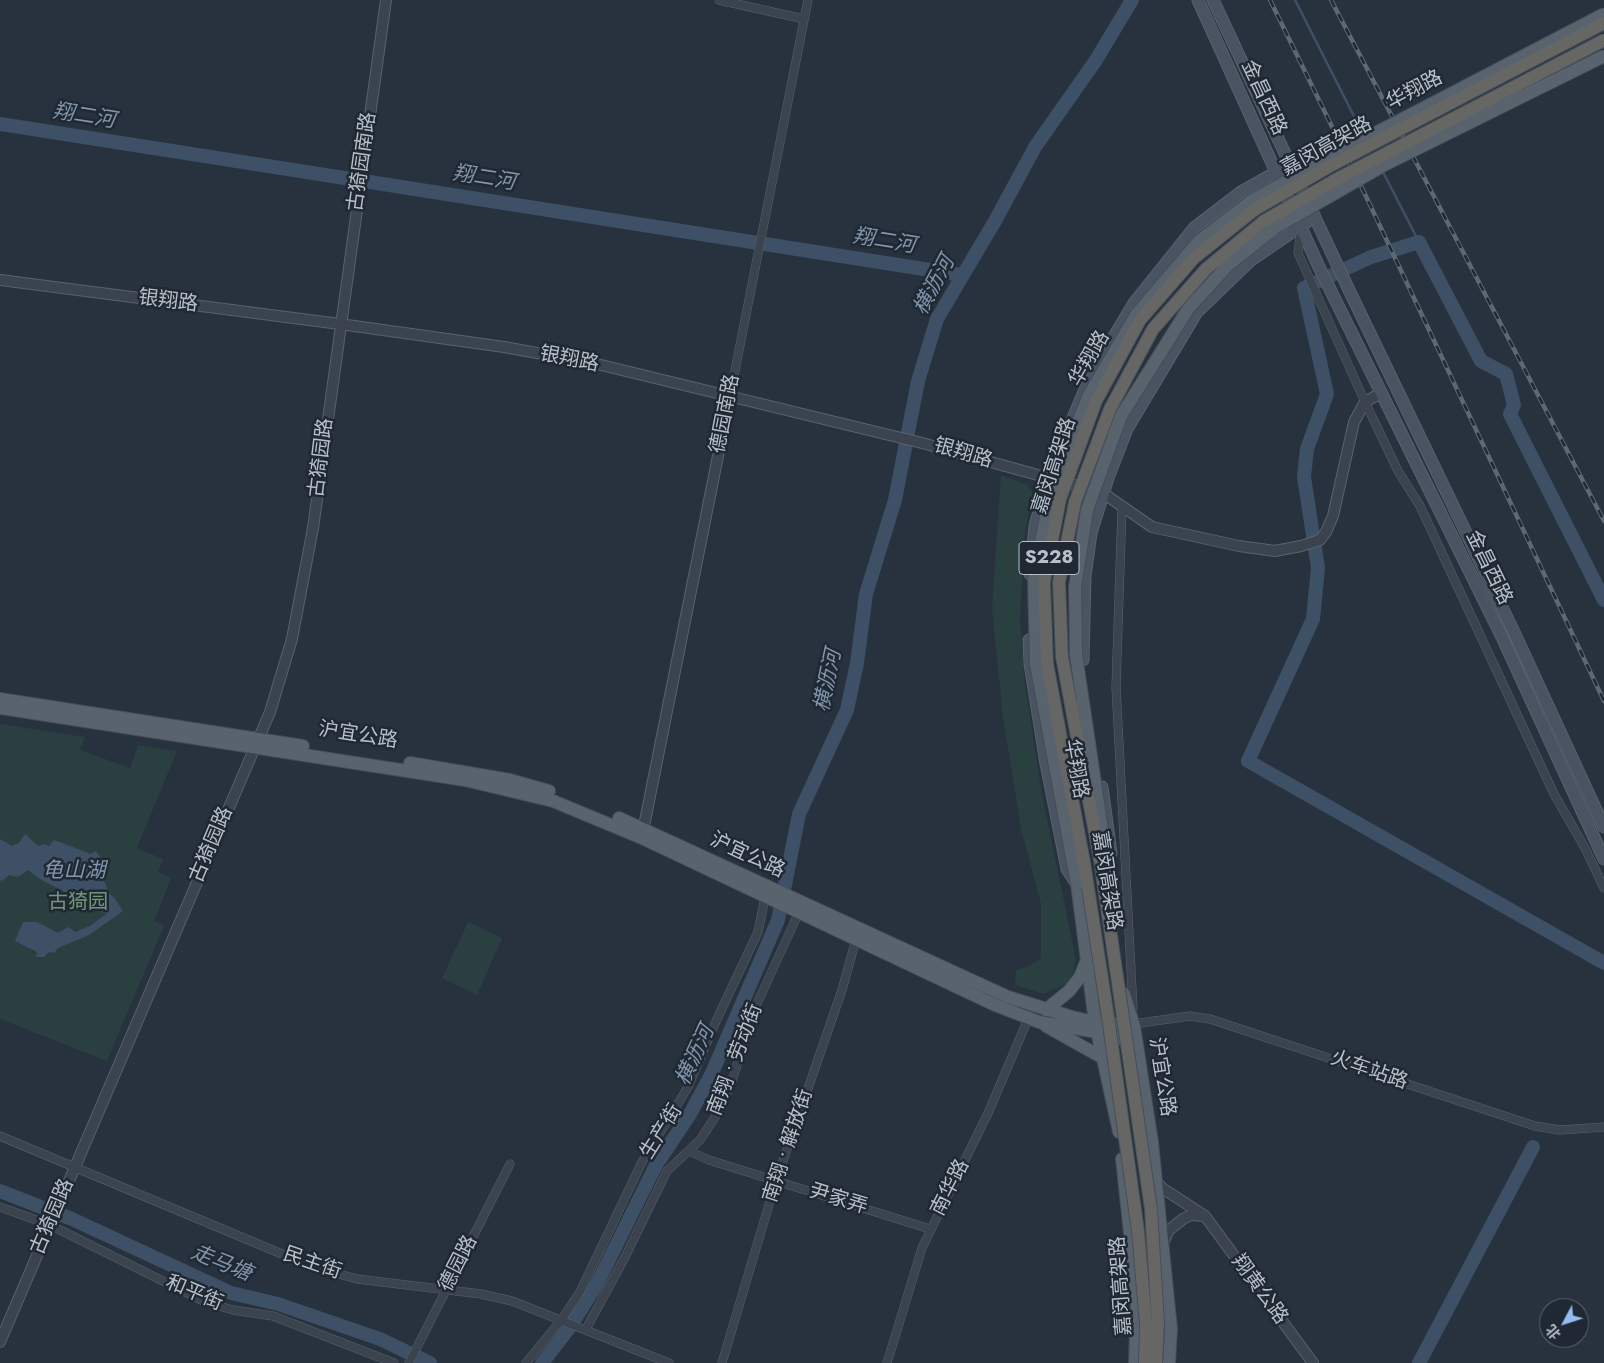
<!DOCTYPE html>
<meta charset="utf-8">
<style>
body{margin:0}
#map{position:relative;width:1604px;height:1363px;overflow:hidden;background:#27323e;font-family:Jost,"Noto Sans SC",sans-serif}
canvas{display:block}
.north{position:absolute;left:1539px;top:1298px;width:50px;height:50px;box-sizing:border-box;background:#202933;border:1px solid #5c656f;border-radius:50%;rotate:230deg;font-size:14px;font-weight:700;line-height:20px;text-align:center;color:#b7bfc9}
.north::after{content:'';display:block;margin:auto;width:18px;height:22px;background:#95bcf0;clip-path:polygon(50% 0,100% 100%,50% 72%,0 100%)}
</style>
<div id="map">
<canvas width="1604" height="1363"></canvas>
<div class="north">北</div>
</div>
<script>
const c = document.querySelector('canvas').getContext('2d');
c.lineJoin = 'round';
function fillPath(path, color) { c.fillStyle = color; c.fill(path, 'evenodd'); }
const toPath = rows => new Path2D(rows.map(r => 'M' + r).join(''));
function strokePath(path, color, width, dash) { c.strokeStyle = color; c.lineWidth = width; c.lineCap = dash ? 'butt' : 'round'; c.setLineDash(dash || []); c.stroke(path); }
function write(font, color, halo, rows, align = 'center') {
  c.font = font + ' Jost,"Noto Sans SC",sans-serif'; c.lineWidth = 5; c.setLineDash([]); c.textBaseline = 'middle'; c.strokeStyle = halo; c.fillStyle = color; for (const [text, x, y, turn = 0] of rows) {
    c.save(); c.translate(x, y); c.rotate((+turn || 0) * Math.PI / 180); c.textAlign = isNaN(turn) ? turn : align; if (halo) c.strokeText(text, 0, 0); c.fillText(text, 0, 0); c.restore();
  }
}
fillPath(toPath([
 [1001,475,1028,485,1033,493,1025,531,1020,619,1025,684,1042,794,1076,960,1073,974,1066,984,1043,994,1015,985,1016,970,1027,967,1041,958,1041,904,1021,829,1003,717,992,609],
 [0,724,85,737,80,750,130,768,138,745,177,751,137,848,163,859,158,872,171,878,154,921,164,926,107,1061,0,1019],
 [468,922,502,938,477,995,442,978]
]), '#2a3f40');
fillPath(toPath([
 [25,834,38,846,44,844,49,846,54,840,91,854,96,851,100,857,97,869,98,876,105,882,108,892,115,899,123,911,89,935,58,948,54,953,49,952,44,957,36,957,37,952,15,941,23,922,37,922,58,933,68,927,75,932,90,926,106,914,40,879,28,870,18,877,9,875,2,881,0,880,0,839,12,846,19,843]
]), '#3e5066');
strokePath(toPath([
 [1295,0,1363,134],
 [1382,170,1419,242]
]), '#3e5066', 2.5);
strokePath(toPath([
 [0,124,962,275],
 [1604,600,1510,414,1514,405,1506,374,1481,361,1419,242,1371,257,1304,288,1327,394,1307,449,1304,477,1318,568,1313,619,1248,761,1604,963],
 [0,1191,72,1219,231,1293,278,1304,380,1339,430,1363],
 [542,1363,570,1327,597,1284,656,1165,690,1114,712,1073,778,920,799,814,847,710,857,663,866,594,895,500,918,381,937,319,995,221,1035,147,1096,60,1132,0],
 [1419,1363,1533,1147]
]), '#3e5066', 14);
const minor = toPath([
 [719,0,804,19],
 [1301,228,1298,253,1365,402,1398,471,1420,506,1554,794,1585,848,1604,888],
 [730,396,808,0],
 [1122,508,1116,687,1133,1008],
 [1133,1024,1190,1016,1210,1019,1535,1126,1560,1130,1604,1127],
 [0,1136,313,1267,357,1279,481,1294,512,1301,669,1363],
 [689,1151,709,1160,930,1229],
 [0,1207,50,1225,205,1302,233,1310,273,1316,394,1363],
 [586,1329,624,1259,667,1171,700,1140,719,1111,731,1084,756,1006,799,912],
 [409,1363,510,1164],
 [526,1363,562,1319,580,1292,642,1162,688,1087,717,1019,758,932,766,893],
 [722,1363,776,1181,842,990,857,936],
 [887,1363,922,1248,989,1111,1028,1019]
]);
const tertiary = toPath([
 [0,280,340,324,504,347,597,364,922,443,1103,493,1152,527,1239,546,1275,551,1301,546,1320,540,1326,532,1333,516,1354,422,1365,402,1381,393],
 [642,836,730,396],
 [1156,1181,1162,1188,1205,1216,1191,1215,1183,1219,1169,1230,1163,1243],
 [1205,1216,1313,1363],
 [0,1342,270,712,292,639,313,528,386,0]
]);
const secondary = toPath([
 [1198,0,1319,267,1502,637,1604,859],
 [1213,0,1349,290,1514,632,1604,827],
 [1030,574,1035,526,1048,478,1091,375,1134,303,1194,228,1241,192,1282,169],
 [1029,640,1030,664,1046,764,1067,869,1076,883],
 [1083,660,1085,576,1091,533,1108,478,1127,429,1197,312,1250,261,1307,222],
 [1102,787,1111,853]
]);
const primary = toPath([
 [0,699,303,746],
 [0,708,465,780,553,801,642,838,995,1005,1039,1022,1097,1032,1136,1043],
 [410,763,510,780,549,791],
 [619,818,1008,997,1072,1017,1095,1022,1134,1026],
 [1109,877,1115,923],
 [1077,884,1095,1022,1119,1132],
 [1124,994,1134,1026,1152,1142,1171,1329,1169,1363],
 [1046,1010,1069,991,1080,977,1086,962],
 [1046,1026,1103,1058],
 [1122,1159,1137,1299,1135,1363]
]);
strokePath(minor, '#59626c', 9);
strokePath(tertiary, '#59626c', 12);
strokePath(secondary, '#59626c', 13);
strokePath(primary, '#444d57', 14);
strokePath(minor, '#3b444e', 8);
strokePath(tertiary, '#3b444e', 10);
strokePath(secondary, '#495361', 11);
strokePath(primary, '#59636e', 12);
const rail = toPath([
 [1270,0,1363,190,1604,701],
 [1331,0,1604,521]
]);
strokePath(rail, '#5d6875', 4.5);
strokePath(rail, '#202933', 2.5, [8]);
const primaryBridge = toPath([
 [1109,877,1076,655,1075,587,1087,510,1121,416,1188,309,1228,265,1276,227,1386,164,1604,56],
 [1077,884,1036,664,1034,580,1051,490,1089,395,1136,315,1199,241,1250,202,1318,163,1604,14]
]);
const trunkBridge = toPath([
 [1145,1363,1146,1324,1138,1231,1108,1017,1084,862,1047,663,1044,582,1060,499,1096,401,1140,320,1194,258,1254,210,1330,166,1604,23],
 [1156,1363,1158,1323,1151,1209,1100,860,1062,657,1059,582,1075,502,1110,409,1153,329,1206,269,1264,221,1337,179,1604,40]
]);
strokePath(primaryBridge, '#444d57', 14, []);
strokePath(trunkBridge, '#464f59', 14, []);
strokePath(primaryBridge, '#59636e', 12);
strokePath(trunkBridge, '#666664', 12);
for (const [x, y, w] of [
 [1049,558,60]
]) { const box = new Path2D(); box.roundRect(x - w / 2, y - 16.5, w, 33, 4); c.fillStyle = '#202933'; c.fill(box); strokePath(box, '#b7bfc9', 1); }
write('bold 19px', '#b7bfc9', null, [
 ["S228",1049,558]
]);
write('20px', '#b7bfc9', '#202933', [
 ["华翔路",1415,91,-28],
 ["金昌西路",1263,98,65],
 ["嘉闵高架路",1327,147,-29],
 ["古猗园南路",363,162,-82],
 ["银翔路",168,302,7],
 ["华翔路",1090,359,-60],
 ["银翔路",569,360,11],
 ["德园南路",726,414,-79],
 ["银翔路",963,454,16],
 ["古猗园路",322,458,-83],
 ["嘉闵高架路",1055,466,-72],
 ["金昌西路",1488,568,64],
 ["沪宜公路",358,736,9],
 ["华翔路",1075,769,80],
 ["古猗园路",212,845,-67],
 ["沪宜公路",747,856,25],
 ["嘉闵高架路",1106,881,81],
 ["南翔 • 劳动街",736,1060,-69],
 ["火车站路",1369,1071,19],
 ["沪宜公路",1161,1077,81],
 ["生产街",662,1132,-58],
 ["南翔 • 解放街",789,1146,-72],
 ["南华路",951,1188,-63],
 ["尹家弄",838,1200,17],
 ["古猗园路",53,1217,-67],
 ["民主街",312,1264,19],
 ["德园路",459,1264,-63],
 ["嘉闵高架路",1122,1286,-94],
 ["翔黄公路",1259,1290,54],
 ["和平街",194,1294,23]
]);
write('20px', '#709878', '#202933', [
 ["古猗园",78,903]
]);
write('italic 21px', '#8196ae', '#202933', [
 ["翔二河",84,117,9],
 ["翔二河",484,179,9],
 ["翔二河",884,242,9],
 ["横沥河",935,286,-62],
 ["横沥河",829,681,-78],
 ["龟山湖",74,872],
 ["横沥河",696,1056,-65],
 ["走马塘",221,1264,22]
]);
</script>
